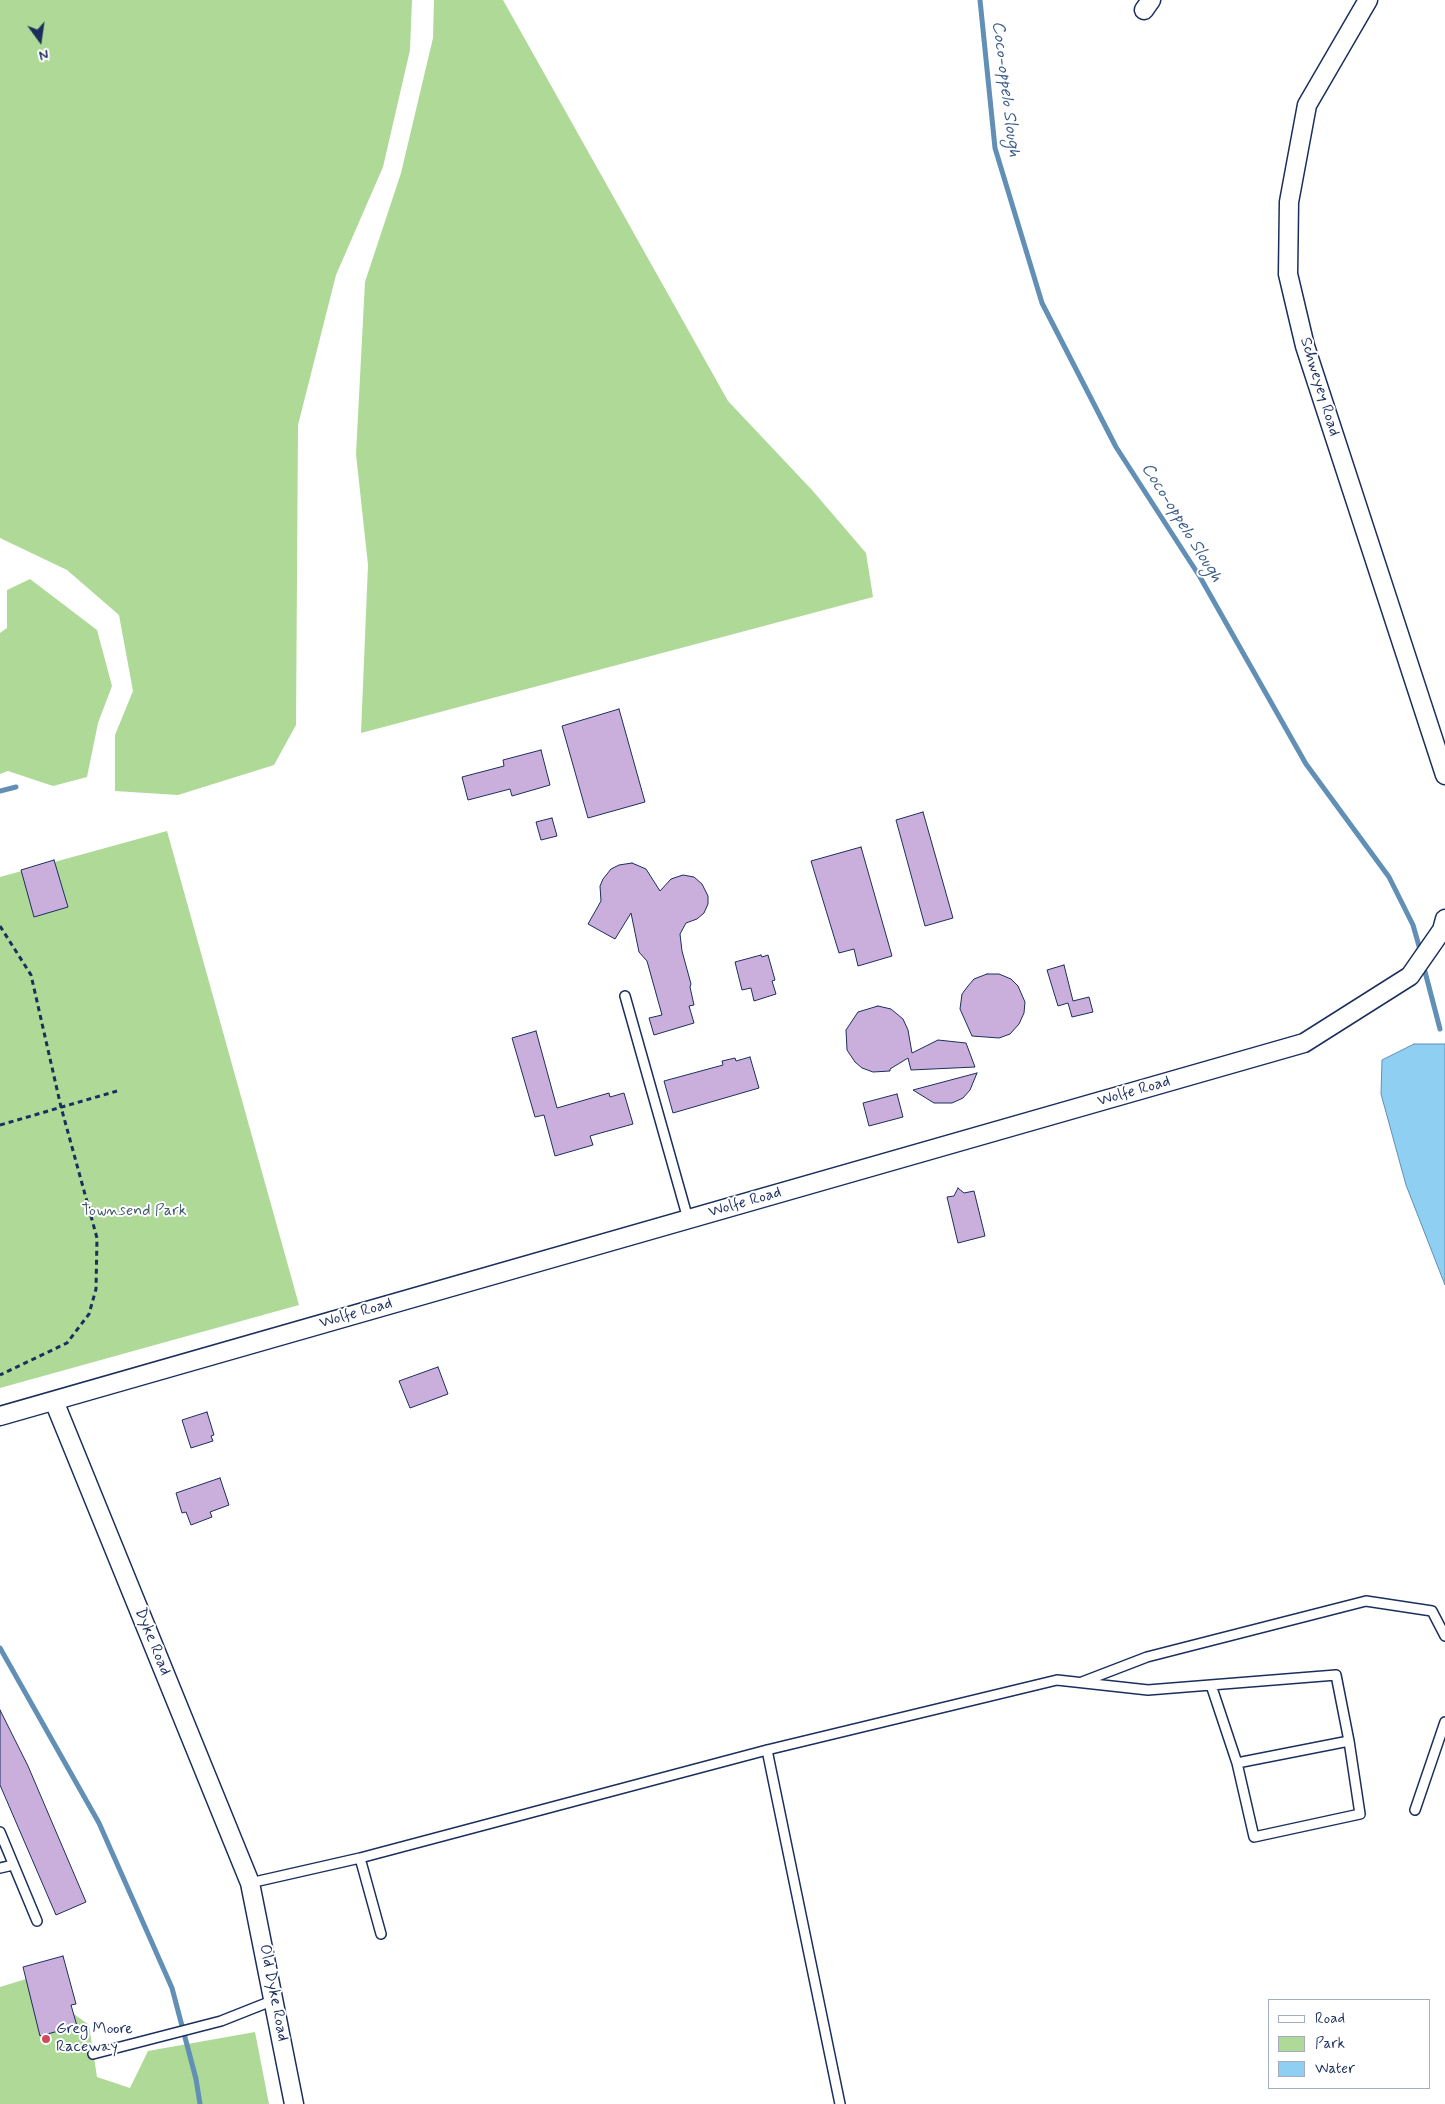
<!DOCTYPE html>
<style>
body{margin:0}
#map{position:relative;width:1445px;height:2104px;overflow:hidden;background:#fff;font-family:Mynerve,sans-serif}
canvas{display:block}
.legend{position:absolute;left:1268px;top:1999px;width:162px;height:90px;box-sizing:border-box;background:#fff;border:1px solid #a4acbf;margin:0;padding:6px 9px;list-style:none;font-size:15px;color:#1b2f5e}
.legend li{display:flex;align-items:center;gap:10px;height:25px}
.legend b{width:25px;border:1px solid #a4acbf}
.north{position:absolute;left:15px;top:15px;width:50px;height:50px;-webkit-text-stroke:4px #fff;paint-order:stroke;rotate:166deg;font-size:14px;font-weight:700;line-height:20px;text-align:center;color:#1b2f5e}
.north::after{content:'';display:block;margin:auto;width:18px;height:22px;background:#1b2f5e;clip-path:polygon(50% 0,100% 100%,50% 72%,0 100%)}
</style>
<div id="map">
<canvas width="1445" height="2104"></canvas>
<ul class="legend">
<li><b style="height:6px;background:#fff"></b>Road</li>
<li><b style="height:14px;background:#aed996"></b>Park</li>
<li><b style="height:14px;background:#8fcff1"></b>Water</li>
</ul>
<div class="north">N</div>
</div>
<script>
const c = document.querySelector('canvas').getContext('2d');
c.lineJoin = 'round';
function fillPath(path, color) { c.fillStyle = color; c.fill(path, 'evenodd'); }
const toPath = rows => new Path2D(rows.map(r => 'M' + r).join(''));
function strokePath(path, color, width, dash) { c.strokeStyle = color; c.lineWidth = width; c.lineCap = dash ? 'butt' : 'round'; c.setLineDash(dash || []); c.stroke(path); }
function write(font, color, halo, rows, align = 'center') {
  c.font = font + ' Mynerve,sans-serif'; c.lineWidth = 4; c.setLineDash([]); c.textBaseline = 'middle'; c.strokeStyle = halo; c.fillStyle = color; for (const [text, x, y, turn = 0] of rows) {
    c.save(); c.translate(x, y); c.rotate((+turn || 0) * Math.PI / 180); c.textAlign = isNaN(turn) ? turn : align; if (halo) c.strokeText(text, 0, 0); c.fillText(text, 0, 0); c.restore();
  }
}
fillPath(toPath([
 [0,0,412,0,410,50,383,167,336,275,298,425,296,725,274,765,178,795,115,791,115,735,133,691,119,615,67,570,0,538],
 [434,0,503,0,728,401,812,490,866,553,873,597,361,733,368,565,356,454,365,282,401,173,433,38],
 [30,579,97,630,112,686,98,723,87,777,53,786,8,771,0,774,0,633,7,628,7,590],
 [167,831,299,1305,0,1388,0,877],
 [26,1979,89,2025,97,2077,130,2088,148,2051,255,2032,269,2104,0,2104,0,1987]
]), '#aed996');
const water = toPath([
 [1414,1044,1445,1044,1445,1285,1406,1185,1381,1094,1382,1060,1414,1044]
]);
fillPath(water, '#8fcff1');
strokePath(water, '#618fb6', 1);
strokePath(toPath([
 [980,0,995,148,1042,303,1116,447,1200,577,1306,764,1389,877,1413,925,1421,953],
 [0,791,16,787],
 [1423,964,1440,1029],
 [0,1648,99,1823,172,1988,196,2079,200,2104]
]), '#618fb6', 5);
const building = toPath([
 [619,709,645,802,588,818,562,726,619,709],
 [541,750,550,785,512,796,510,789,468,800,462,777,504,766,503,760,541,750],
 [923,812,953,918,925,926,896,820,923,812],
 [552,818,557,836,541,840,536,822,552,818],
 [861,847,892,956,858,966,854,949,839,953,811,861,861,847],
 [54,860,68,907,34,917,21,870,54,860],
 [632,863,646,869,660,891,671,879,683,875,694,877,702,884,708,896,708,904,704,913,697,919,686,923,680,934,682,951,691,984,690,987,694,1005,689,1006,694,1023,654,1035,649,1018,662,1015,647,961,639,952,631,913,615,939,588,924,601,901,600,886,603,879,611,869,619,865,632,863],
 [761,955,762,957,768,955,775,980,772,981,776,994,754,1001,751,988,742,990,735,962,761,955],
 [1064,965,1073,1001,1089,997,1093,1012,1072,1017,1068,1003,1058,1006,1047,970,1064,965],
 [987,974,999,974,1011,979,1018,986,1025,1002,1024,1013,1019,1024,1010,1034,999,1038,972,1036,960,1009,962,994,968,986,974,979,987,974],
 [878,1006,891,1009,903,1019,908,1030,912,1053,938,1040,966,1043,975,1067,911,1070,908,1058,890,1069,890,1071,873,1072,862,1068,855,1062,847,1050,846,1030,858,1012,878,1006],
 [536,1031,557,1108,609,1093,610,1097,624,1093,633,1124,590,1136,593,1145,555,1156,544,1115,535,1117,512,1038,536,1031],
 [750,1057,759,1088,673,1113,664,1081,723,1065,722,1061,735,1058,736,1061,750,1057],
 [977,1073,970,1090,963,1098,952,1103,934,1103,913,1090,977,1073],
 [897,1094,903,1117,869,1126,863,1103,897,1094],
 [958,1188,964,1193,974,1191,985,1236,958,1243,947,1197,954,1196,958,1188],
 [438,1367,448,1394,410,1408,399,1381,438,1367],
 [207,1412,214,1435,211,1436,213,1441,191,1448,182,1420,207,1412],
 [220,1478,229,1505,210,1512,212,1517,191,1525,186,1512,182,1513,176,1493,220,1478],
 [0,1710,28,1766,86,1902,56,1915,0,1785,0,1710],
 [63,1956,76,2004,71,2005,77,2026,40,2036,23,1967,63,1956]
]);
fillPath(building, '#caaedb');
strokePath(building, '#1b2f5e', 1);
const service = toPath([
 [625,996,688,1219],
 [1082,1682,1147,1657,1366,1601,1432,1611,1445,1636],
 [767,1750,840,2104],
 [1237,1763,1349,1741],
 [1415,1810,1445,1722],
 [0,1832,37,1921],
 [360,1858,381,1934],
 [0,1868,13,1865],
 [250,1883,360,1858,767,1750,1057,1680,1148,1690,1336,1675,1349,1741,1360,1814,1254,1837,1237,1763,1211,1685],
 [93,2054,221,2021,274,2000]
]);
const minor = toPath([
 [1368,0,1307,105,1289,202,1288,274,1305,346,1445,775],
 [1144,10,1151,0],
 [54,1401,250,1883,294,2104],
 [0,1416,1304,1043,1410,976,1442,930,1445,919]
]);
strokePath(service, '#1b2f5e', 12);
strokePath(minor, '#1b2f5e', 21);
strokePath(toPath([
 [0,926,31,975,61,1107,97,1238,96,1289,89,1314,67,1343,0,1375],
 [0,1125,117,1091]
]), '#1b2f5e', 3, [5, 4]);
strokePath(service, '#fff', 9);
strokePath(minor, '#fff', 18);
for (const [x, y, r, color] of [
 [46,2039,5,"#d1495b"]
]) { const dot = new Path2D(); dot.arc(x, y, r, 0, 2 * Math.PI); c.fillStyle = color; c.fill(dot); strokePath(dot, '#fff', 2); }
write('16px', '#1b2f5e', '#fff', [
 ["Schweyey Road",1319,387,73],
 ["Wolfe Road",1134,1092,-16],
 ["Wolfe Road",745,1203,-16],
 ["Wolfe Road",356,1314,-16],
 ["Dyke Road",152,1642,68],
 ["Old Dyke Road",273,1993,79]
]);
write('16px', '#405a6c', '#fff', [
 ["Townsend Park",134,1212]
]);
write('16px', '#1b2f5e', '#fff', [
 ["Greg Moore",56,2030],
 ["Raceway",56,2048]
], 'left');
write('italic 18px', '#3e5f8a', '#fff', [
 ["Coco-oppelo Slough",1005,89,83],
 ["Coco-oppelo Slough",1181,523,58]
]);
</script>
